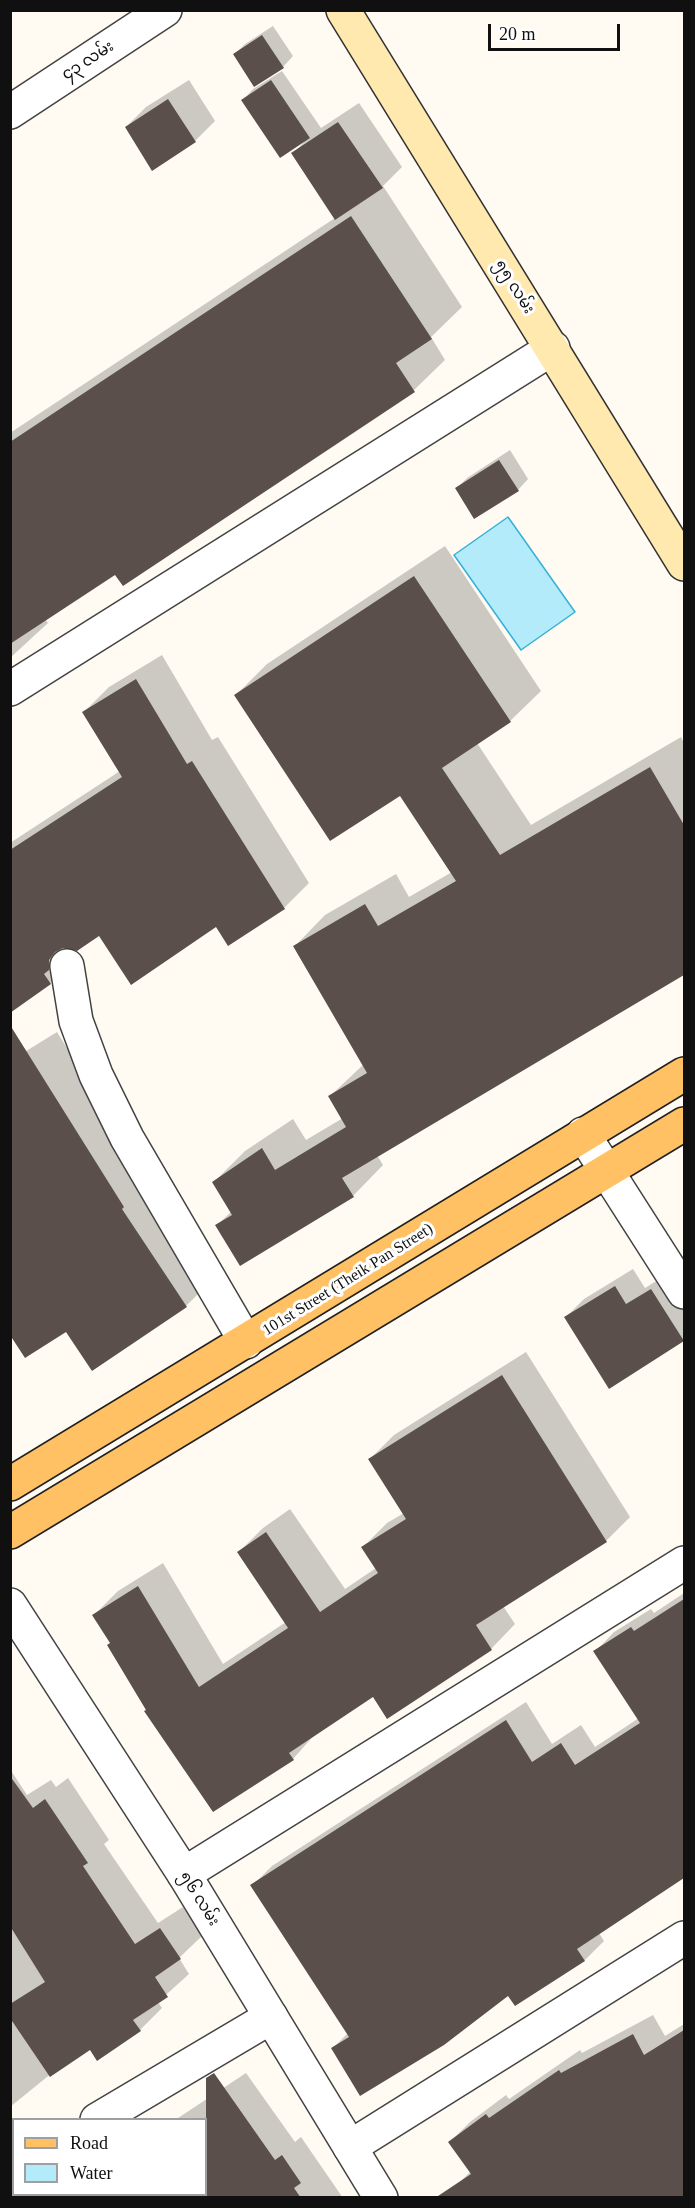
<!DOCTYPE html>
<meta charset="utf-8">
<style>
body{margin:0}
#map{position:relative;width:695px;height:2208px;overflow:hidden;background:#fffbf3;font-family:"Times New Roman",serif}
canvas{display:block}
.frame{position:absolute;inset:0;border:12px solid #101010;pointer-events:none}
.legend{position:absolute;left:12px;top:2118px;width:195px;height:78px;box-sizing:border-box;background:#fff;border:2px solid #9f9f9f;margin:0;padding:8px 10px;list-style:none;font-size:18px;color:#101010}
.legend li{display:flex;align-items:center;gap:12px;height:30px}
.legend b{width:30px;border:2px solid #9f9f9f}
.scale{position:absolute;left:488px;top:24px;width:132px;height:27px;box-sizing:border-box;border:3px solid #101010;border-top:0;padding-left:8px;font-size:18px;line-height:21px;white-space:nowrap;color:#101010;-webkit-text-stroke:4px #fff;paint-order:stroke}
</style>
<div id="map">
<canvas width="695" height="2208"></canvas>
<div class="frame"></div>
<ul class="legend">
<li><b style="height:8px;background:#ffc163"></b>Road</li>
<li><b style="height:16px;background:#b4ebfb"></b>Water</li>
</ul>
<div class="scale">20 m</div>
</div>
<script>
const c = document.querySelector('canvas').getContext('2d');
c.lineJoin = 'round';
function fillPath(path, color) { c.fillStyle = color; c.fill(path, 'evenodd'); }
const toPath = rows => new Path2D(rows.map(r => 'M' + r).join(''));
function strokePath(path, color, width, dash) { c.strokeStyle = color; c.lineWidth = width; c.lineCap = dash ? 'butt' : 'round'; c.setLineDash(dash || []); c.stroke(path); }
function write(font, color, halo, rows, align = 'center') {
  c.font = font + ' "Times New Roman","Noto Sans Myanmar",serif'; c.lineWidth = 6; c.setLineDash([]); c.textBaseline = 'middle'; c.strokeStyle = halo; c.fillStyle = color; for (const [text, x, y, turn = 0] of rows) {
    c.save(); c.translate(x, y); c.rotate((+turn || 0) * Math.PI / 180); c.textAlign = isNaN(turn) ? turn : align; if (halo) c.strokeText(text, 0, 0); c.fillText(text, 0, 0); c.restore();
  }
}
const water = toPath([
 [508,517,575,612,521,650,454,555,508,517]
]);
fillPath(water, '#b4ebfb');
strokePath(water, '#35b0d7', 1.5);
fillPath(toPath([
 [273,26,293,56,283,67,235,54,245,44],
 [282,71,321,128,359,103,402,167,383,186,462,307,431,337,445,360,414,390,123,583,116,572,45,619,48,623,10,658,10,433,335,218,293,154,304,142,243,100,253,89],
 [189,80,215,121,195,141,126,127,146,107],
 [510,450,528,479,518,490,457,488,467,478],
 [445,546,541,691,510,721,477,743,531,825,681,737,684,743,684,974,377,1155,383,1165,353,1196,217,1225,232,1211,214,1182,245,1151,293,1119,306,1140,343,1118,330,1096,364,1064,295,946,325,915,396,874,409,897,452,872,400,794,236,695,267,664],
 [162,655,212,740,218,737,309,883,284,908,217,925,100,934,68,947,75,958,50,983,10,1008,10,843,120,771,84,712,109,687],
 [57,1032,212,1280,186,1306,10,1061],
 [633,1269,645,1288,669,1273,684,1297,683,1340,566,1317,584,1299],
 [526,1352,630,1517,606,1541,503,1606,515,1624,491,1649,373,1695,316,1733,293,1759,148,1710,112,1642,94,1615,118,1591,163,1563,223,1664,286,1622,239,1552,263,1528,290,1509,345,1589,376,1568,363,1547,387,1523,404,1513,370,1459,394,1435],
 [684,1593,684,1877,599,1933,604,1941,585,1960,508,1994,333,2048,348,2033,252,1886,272,1866,526,1702,552,1744,581,1725,595,1747,639,1718,595,1652,614,1632,651,1609,654,1613],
 [10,1769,27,1795,51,1780,56,1787,68,1778,109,1840,104,1844,158,1923,183,1907,202,1936,179,1958,189,1974,158,2002,162,2008,140,2030,90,2048,47,2077,10,2107],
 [653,2015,665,2036,684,2024,684,2198,463,2198,456,2186,471,2171,450,2142,470,2122,506,2095,509,2099,580,2050,582,2053],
 [246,2073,295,2142,301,2137,343,2198,74,2198,72,2194,206,2194,206,2120,175,2120]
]), '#0003');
fillPath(toPath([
 [262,35,284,68,254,87,233,54],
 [271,80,310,138,280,158,241,100],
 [168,99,196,142,152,171,125,127],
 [338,122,383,188,335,220,291,153],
 [351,216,432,339,396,363,415,392,123,586,115,575,10,644,10,442],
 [499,460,519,491,474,519,455,488],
 [414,576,511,722,442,768,500,855,650,767,684,825,684,975,342,1178,354,1197,240,1266,215,1225,232,1215,212,1182,262,1148,275,1170,346,1127,328,1096,367,1073,293,946,365,904,378,926,456,881,400,796,330,841,234,695],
 [136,679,187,764,192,761,285,909,228,946,216,927,131,985,99,936,77,951,63,948,55,952,49,960,49,970,44,974,51,984,10,1013,10,850,122,777,82,712],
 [10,1025,124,1207,122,1209,187,1307,92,1371,66,1332,25,1358,10,1335],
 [615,1286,626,1304,651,1289,684,1341,609,1389,564,1317],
 [502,1375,607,1542,476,1625,492,1650,387,1719,373,1697,289,1753,294,1760,213,1812,144,1711,146,1710,107,1645,110,1643,92,1615,138,1586,199,1687,288,1628,237,1552,266,1532,320,1612,378,1573,361,1547,406,1519,368,1459],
 [684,1599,684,1878,577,1949,585,1961,515,2006,508,1996,444,2045,360,2096,331,2048,349,2037,250,1885,506,1720,532,1762,561,1743,575,1765,640,1723,593,1651,631,1627,634,1631],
 [10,1776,33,1808,45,1799,88,1863,83,1866,135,1944,160,1928,181,1959,155,1977,168,1997,133,2020,141,2031,97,2061,90,2050,50,2077,10,2018,10,2004,45,1982,10,1926],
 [684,2030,684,2198,435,2198,471,2174,448,2142,486,2114,489,2118,559,2070,561,2073,633,2034,644,2055],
 [214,2073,275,2160,282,2155,301,2183,294,2188,301,2198,206,2198,206,2078]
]), '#5a4f4b');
const minor = toPath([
 [10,112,165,10],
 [10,689,553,348],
 [67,966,76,1021,96,1075,127,1138,246,1342],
 [583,1134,684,1292],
 [184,1874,684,1563],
 [97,2120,271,2017],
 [350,2147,684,1938],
 [10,2171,14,2169]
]);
const tertiary = toPath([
 [10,1605,184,1874,381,2198]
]);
const secondary = toPath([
 [343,10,684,564]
]);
const primary = toPath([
 [10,1484,684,1074],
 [10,1532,684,1124]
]);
strokePath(minor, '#434343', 36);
strokePath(tertiary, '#434343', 36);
strokePath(secondary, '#323232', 36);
strokePath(primary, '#212121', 36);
strokePath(minor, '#fff', 33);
strokePath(tertiary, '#fff', 33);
strokePath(secondary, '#ffe9ae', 33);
strokePath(primary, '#ffc163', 33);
write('16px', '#101010', '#fff', [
 ["၄၃ လမ်း",88,61,-33],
 ["၅၅ လမ်း",514,287,58],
 ["101st Street (Theik Pan Street)",348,1280,-32],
 ["၅၆ လမ်း",199,1899,58]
]);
</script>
